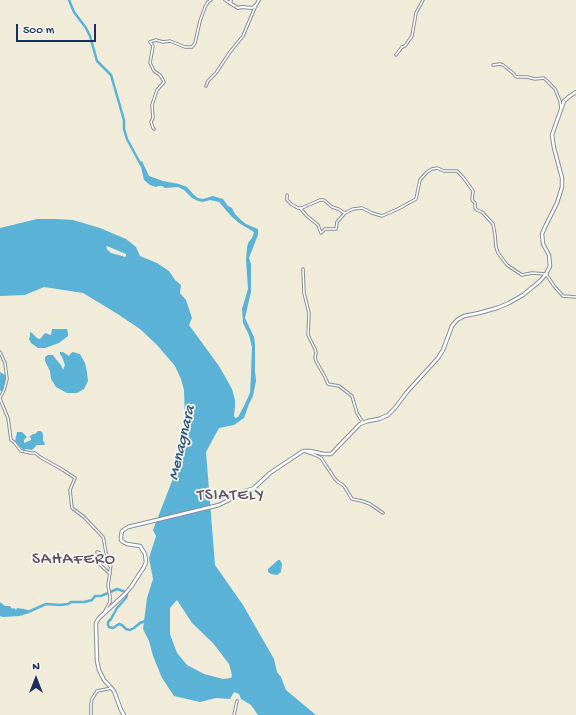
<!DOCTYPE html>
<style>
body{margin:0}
#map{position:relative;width:576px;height:715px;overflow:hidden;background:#f0ecd9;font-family:"Gochi Hand",sans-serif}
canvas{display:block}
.north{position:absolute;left:16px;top:659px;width:40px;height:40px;-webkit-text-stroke:3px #f6f6f2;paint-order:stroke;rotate:0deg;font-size:11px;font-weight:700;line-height:16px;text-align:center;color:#1b2f5e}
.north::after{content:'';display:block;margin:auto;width:14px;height:18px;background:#1b2f5e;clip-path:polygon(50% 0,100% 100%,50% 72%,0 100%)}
.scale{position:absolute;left:16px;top:24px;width:80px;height:18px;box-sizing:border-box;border:2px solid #1b2f5e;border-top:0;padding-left:5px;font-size:12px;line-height:14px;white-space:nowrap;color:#1b2f5e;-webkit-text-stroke:3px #f6f6f2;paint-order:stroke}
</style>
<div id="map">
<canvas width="576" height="715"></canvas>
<div class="north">N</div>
<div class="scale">500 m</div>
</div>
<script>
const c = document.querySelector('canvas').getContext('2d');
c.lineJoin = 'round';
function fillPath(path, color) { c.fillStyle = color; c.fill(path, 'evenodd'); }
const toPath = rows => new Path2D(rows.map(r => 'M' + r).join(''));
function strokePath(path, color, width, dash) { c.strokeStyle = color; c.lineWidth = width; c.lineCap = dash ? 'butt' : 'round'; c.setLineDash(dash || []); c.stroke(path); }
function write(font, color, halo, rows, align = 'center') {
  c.font = font + ' "Gochi Hand",sans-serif'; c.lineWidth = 3.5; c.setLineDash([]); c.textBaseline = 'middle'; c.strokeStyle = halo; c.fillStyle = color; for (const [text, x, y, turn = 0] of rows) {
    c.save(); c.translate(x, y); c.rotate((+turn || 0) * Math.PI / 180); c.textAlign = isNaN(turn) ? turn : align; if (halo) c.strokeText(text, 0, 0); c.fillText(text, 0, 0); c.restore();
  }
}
fillPath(toPath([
 [88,553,95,554,95,556,96,557,101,555,105,561,99,563,94,557,88,556]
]), '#f5d3c1');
fillPath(toPath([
 [142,161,149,176,163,181,179,184,187,187,194,195,198,198,203,199,213,196,223,199,228,206,232,208,235,214,241,220,246,224,258,229,258,235,249,258,251,264,251,292,245,318,254,337,255,344,255,371,256,381,253,396,249,404,244,418,234,425,219,428,206,452,215,565,243,605,274,659,277,672,281,677,286,690,316,715,258,715,251,705,241,699,239,694,234,692,230,699,216,698,200,702,174,696,162,678,153,656,149,641,143,629,147,598,153,579,149,558,156,536,153,530,179,463,183,442,185,420,184,390,181,379,175,366,157,345,140,329,116,313,83,293,44,287,25,295,0,296,0,228,37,219,55,219,73,220,100,228,126,239,136,247,140,256,157,263,169,271,175,280,181,285,180,293,186,300,192,318,189,325,219,366,232,389,235,400,235,407,234,416,235,418,238,417,243,408,250,393,251,375,252,347,249,335,243,323,242,309,248,289,246,260,247,248,248,243,252,238,254,232,239,223,231,216,219,202,210,200,203,202,198,201,192,198,184,190,178,187,165,188,162,186,158,186,156,187,150,185,144,180,141,167,139,163],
 [107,246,126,254,126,256,125,257,122,256,111,253,107,249,106,247],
 [177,600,192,623,213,643,229,664,232,675,231,678,223,679,204,674,187,665,177,653,170,634,170,608],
 [52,329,67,329,68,333,68,336,59,343,45,348,38,348,31,343,29,339,30,336,30,332,32,333,37,338,40,339,45,333,51,335],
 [60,352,63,352,69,356,71,353,73,352,80,354,85,363,87,372,88,381,84,389,77,393,67,393,56,387,51,379,50,371,45,361,45,357,48,355,53,355,55,358,61,365,63,370,65,365,62,357,60,354],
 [0,372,5,375,5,387,2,392,0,390],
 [38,431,40,431,42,432,43,435,43,441,45,443,44,445,37,445,32,450,26,449,23,450,15,441,17,432,22,432,27,437,24,440,24,443,31,440,31,438,29,437,33,434,35,434],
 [278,560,280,560,282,564,281,572,277,575,271,574,268,572,268,569],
 [0,602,5,606,10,606,12,609,14,608,16,610,17,608,24,609,31,611,29,613,20,616,3,617,0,616]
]), '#5ab2d7');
strokePath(toPath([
 [69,0,74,12,86,28,90,36,97,61,111,75,124,120,124,129,127,139,141,165],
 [28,612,46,604,60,605,68,604,71,602,84,602,92,600,95,596,101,596,117,589,126,592,127,595,126,598,117,608,111,619,108,622,108,625,109,627,113,628,119,624,122,625,126,629,130,630,134,628,140,623,145,621]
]), '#5ab2d7', 2.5);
const minor = toPath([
 [225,0,230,3],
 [396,55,402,47,405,46,412,36,416,13,423,0],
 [493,65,500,64,503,65,513,73,515,76,517,77,527,77,535,79,544,78,555,89,560,101,561,109],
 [206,86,208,81,216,73,230,52,243,36,256,5],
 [154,129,153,128,151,122,153,118,152,105,157,90,164,82,163,80,160,75,154,71,150,63,153,46,150,42,156,40,163,42,170,41,185,47,192,47,195,43,200,21,205,7,208,2,211,0],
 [287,195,287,200,291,204,298,208,302,208,320,200,324,200,332,207,338,209,343,212,345,213,353,209,362,208,372,213,382,216,398,209,416,199,420,180,427,172,432,169,437,168,444,171,457,171,463,177,473,191,472,200,475,203,475,208,477,210,482,212,493,224,495,235,496,247,498,253,507,265,522,275,532,273,546,274,554,286,563,296,576,297],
 [300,208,307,216,318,225,321,233,325,229,336,229,337,222,345,213],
 [303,269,304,293,309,313,308,335,315,349,316,353,315,357,316,361,325,377,328,384,339,386,352,396,357,413,363,423],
 [0,352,5,363,7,379,4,390,0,398],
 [0,399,8,418,11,440,14,442,21,451,31,453,35,453,40,457,63,470,75,478,70,490,72,508,84,517,103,537,104,541,106,553,110,560,111,564,108,586,110,596,110,602,105,611],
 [307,452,313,454,321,458,335,479,338,482,343,485,346,489,352,499,362,501,370,504,383,513],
 [97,552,100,553,110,566],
 [79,559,83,559,88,557,93,558,110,574],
 [91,715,91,704,92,699,97,691,112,688],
 [234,715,237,701]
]);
const tertiary = toPath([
 [231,0,230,3,238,8,242,7,252,8,256,5,259,0]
]);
const secondary = toPath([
 [124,715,121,710,114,691,104,680,99,670,97,661,96,627,96,623,99,618,124,595,131,587,144,567,146,562,145,554,140,546,127,544,123,542,121,540,121,536,122,531,128,527,219,505,229,500,234,495,254,488,270,473,303,451,310,451,324,454,331,454,360,424,368,421,379,419,388,415,395,408,407,392,438,358,443,350,452,326,457,320,464,316,479,313,497,308,509,303,523,295,540,281,546,274,550,266,549,255,543,244,542,234,546,225,557,203,562,187,562,178,554,148,552,135,564,101,570,96,576,92]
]);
strokePath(minor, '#868e9c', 3.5);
strokePath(tertiary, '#868e9c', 4);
strokePath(secondary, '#868e9c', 4.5);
strokePath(minor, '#fff', 1.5);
strokePath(tertiary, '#fff', 2);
strokePath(secondary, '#fff', 2.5);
write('italic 16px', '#2e5682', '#f6f6f2', [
 ["Menagnara",183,443,-77]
]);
c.letterSpacing = '1px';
write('17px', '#5e5563', '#f6f6f2', [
 ["TSIATELY",231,496],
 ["SAHAFERO",74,560]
]);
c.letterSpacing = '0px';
</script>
